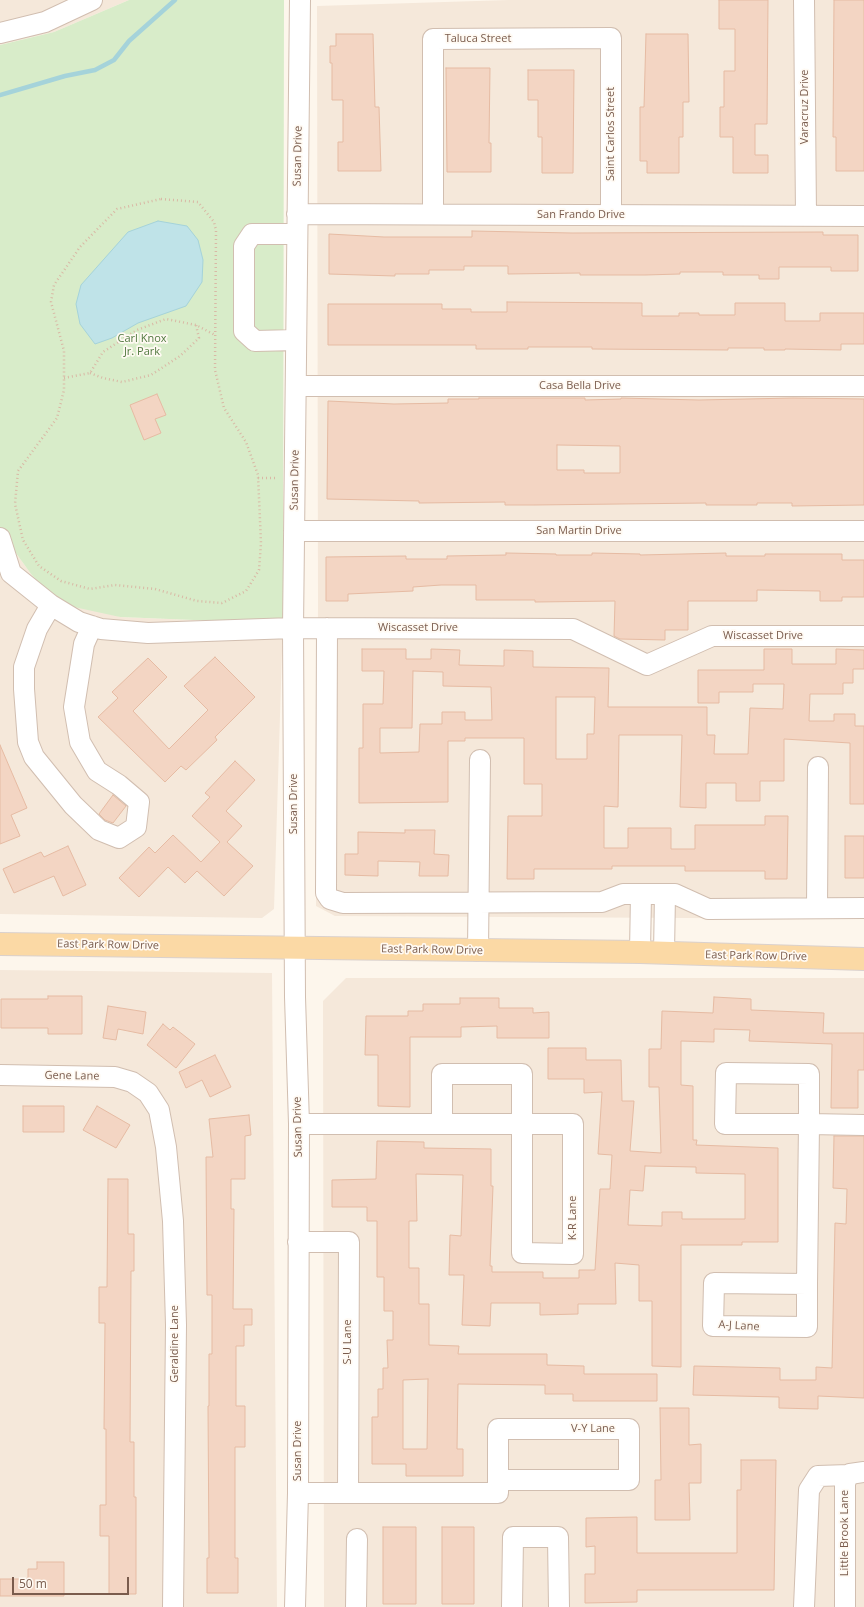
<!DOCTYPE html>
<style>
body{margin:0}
#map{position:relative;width:864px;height:1607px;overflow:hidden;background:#fdf6ec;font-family:"Open Sans",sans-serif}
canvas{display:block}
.scale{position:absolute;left:12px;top:1577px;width:117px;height:18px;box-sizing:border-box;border:2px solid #7a5c4d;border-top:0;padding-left:5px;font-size:12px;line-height:14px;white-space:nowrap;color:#7a5c4d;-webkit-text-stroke:3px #fffaf3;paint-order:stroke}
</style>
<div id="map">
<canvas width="864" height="1607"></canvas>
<div class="scale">50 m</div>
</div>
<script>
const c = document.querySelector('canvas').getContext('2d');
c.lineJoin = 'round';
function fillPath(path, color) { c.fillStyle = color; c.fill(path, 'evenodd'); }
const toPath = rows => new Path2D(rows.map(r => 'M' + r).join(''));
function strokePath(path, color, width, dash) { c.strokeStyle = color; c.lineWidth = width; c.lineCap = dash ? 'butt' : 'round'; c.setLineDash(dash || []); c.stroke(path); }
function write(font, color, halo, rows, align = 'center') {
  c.font = font + ' "Open Sans",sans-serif'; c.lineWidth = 3.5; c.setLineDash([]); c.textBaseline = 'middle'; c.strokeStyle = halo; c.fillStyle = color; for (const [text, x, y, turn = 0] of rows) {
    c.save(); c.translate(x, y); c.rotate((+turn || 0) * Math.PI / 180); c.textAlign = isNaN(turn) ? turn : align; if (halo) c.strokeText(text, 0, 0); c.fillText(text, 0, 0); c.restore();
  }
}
fillPath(toPath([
 [0,0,129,0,54,32,0,45],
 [509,0,864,0,864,919,335,916,316,906,318,606,317,6],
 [0,527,0,531,31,574,44,589,120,617,242,622,283,619,274,909,262,918,0,914],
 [0,970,272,973,277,1607,0,1607],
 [346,978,864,978,864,1607,324,1607,323,1001]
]), '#f5e8da');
fillPath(toPath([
 [129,0,284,0,283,619,243,622,120,617,74,607,44,589,31,574,0,531,0,45,54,32]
]), '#d8ecc9');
const water = toPath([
 [158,221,187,226,198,240,203,260,202,282,186,306,138,323,112,338,95,344,80,324,76,304,81,285,128,232,158,221]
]);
fillPath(water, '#bfe3e8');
strokePath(water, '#a5d3da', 1);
strokePath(toPath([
 [0,95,65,76,95,70,114,60,129,41,175,0]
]), '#a5d3da', 4.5);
const building = toPath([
 [719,0,768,0,767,124,755,124,755,155,768,155,768,173,733,173,733,137,720,137,720,107,724,107,724,71,735,71,735,29,719,29,719,0],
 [834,0,864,0,864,171,836,171,836,137,833,137,834,0],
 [336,34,373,34,375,107,379,107,381,171,338,171,338,142,343,142,343,100,332,100,332,63,330,63,330,46,336,46,336,34],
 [646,34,688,34,689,102,683,102,683,137,679,137,679,173,647,173,647,161,640,161,640,107,644,107,646,34],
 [446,68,490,68,489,143,491,143,491,172,447,172,446,68],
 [528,70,574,70,573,173,542,173,542,137,538,137,538,100,528,100,528,70],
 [472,231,572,233,823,232,823,235,858,235,858,271,831,271,831,267,779,267,779,279,759,279,759,275,723,275,723,272,680,272,680,274,645,275,580,275,580,273,508,274,508,266,464,266,464,270,429,270,429,274,395,274,395,276,329,274,329,234,384,237,472,237,472,231],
 [507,302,642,303,642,316,679,316,679,313,699,313,699,315,735,315,735,303,785,303,785,321,820,321,820,313,864,313,864,344,841,344,841,350,785,349,785,350,764,350,764,348,728,348,728,350,592,349,592,347,528,347,528,349,476,349,476,345,328,345,328,304,442,304,442,309,471,309,471,312,507,312,507,302],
 [157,394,166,415,155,419,161,433,144,440,130,405,157,394],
 [479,398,585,398,585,400,621,399,621,398,699,400,793,398,864,399,864,505,792,506,792,503,757,503,757,505,706,505,706,503,534,505,505,505,505,502,419,503,419,501,327,499,328,401,394,404,448,403,448,399,479,399,479,398],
 [557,445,620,446,620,473,584,473,584,470,557,470,557,445],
 [506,553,556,554,556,555,592,555,592,553,640,554,640,555,726,553,726,556,765,556,765,554,842,554,842,560,864,560,864,597,842,597,842,601,820,601,820,591,757,590,757,601,688,601,688,630,665,630,665,640,620,639,614,636,615,601,535,602,535,600,476,600,476,585,441,585,413,587,413,591,348,594,348,601,326,601,326,557,406,556,406,559,447,559,447,556,506,555,506,553],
 [362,649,406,649,406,659,431,659,431,649,460,650,459,665,504,666,504,650,533,651,533,667,609,668,608,707,707,707,707,735,715,735,714,754,748,754,750,708,783,709,784,684,753,684,753,692,719,692,719,703,698,703,698,670,764,670,764,649,792,649,792,664,836,664,836,649,864,650,864,669,853,669,853,683,843,683,843,694,810,694,809,721,834,721,834,714,855,714,855,726,864,726,864,804,850,804,850,743,784,739,784,781,760,781,760,801,736,801,736,783,706,783,706,808,680,807,682,735,619,735,618,807,604,806,604,848,628,848,628,828,671,828,671,849,695,849,695,825,765,825,765,816,788,816,787,879,765,879,765,871,685,871,685,866,612,866,612,869,534,869,534,879,507,879,508,816,542,816,542,784,524,784,524,738,465,738,465,741,448,741,448,802,359,803,359,748,363,748,363,704,383,704,384,671,362,671,362,649],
 [413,671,443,672,443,686,491,687,492,720,465,720,465,712,442,712,442,724,420,724,419,752,380,753,380,728,412,728,413,671],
 [556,697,595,697,594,734,587,734,587,759,556,759,556,697],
 [215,657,255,697,215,737,217,740,186,770,181,766,165,782,98,717,118,698,112,692,148,658,167,677,133,711,169,749,208,710,184,686,215,657],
 [0,745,27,808,11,815,20,836,0,844,0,745],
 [235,761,255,780,226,811,242,826,227,842,253,866,224,896,197,871,185,883,168,867,139,897,119,878,149,847,155,853,173,835,201,862,220,842,192,816,210,797,205,793,235,761],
 [113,795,126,806,113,823,105,820,99,814,113,795],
 [405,830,435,830,434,854,449,855,448,876,419,876,420,862,378,861,378,876,345,875,345,854,358,854,358,832,405,833,405,830],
 [845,836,864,836,864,878,845,878,845,836],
 [68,846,86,885,63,896,54,876,14,893,3,869,41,852,44,857,68,846],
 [48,996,82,996,82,1034,48,1034,48,1028,1,1028,1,999,48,999,48,996],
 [714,997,751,999,751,1010,824,1013,823,1033,864,1033,864,1070,858,1070,858,1108,831,1108,832,1044,749,1041,750,1030,714,1029,714,1042,681,1041,681,1085,693,1086,693,1140,697,1140,696,1145,778,1148,778,1242,742,1242,742,1245,681,1245,681,1367,652,1366,652,1301,639,1301,639,1265,615,1263,616,1304,578,1304,578,1314,540,1315,540,1303,491,1303,490,1326,462,1325,464,1275,449,1275,450,1235,461,1236,463,1175,416,1174,417,1221,409,1221,409,1268,419,1268,419,1304,429,1304,429,1345,459,1346,458,1354,547,1354,547,1365,584,1366,584,1374,657,1374,657,1401,573,1401,573,1394,545,1394,545,1385,458,1384,457,1449,463,1449,463,1476,406,1476,406,1464,372,1464,372,1417,378,1417,378,1389,383,1389,383,1368,388,1368,387,1340,393,1340,393,1311,384,1311,384,1277,377,1277,377,1221,367,1221,367,1207,332,1207,332,1180,376,1179,377,1141,424,1142,424,1148,491,1149,491,1186,493,1186,490,1266,492,1266,492,1272,543,1272,543,1278,579,1278,579,1270,595,1270,600,1189,610,1189,612,1155,598,1154,602,1092,584,1093,584,1079,548,1079,548,1048,586,1048,586,1060,621,1060,622,1101,634,1101,630,1151,661,1153,659,1087,649,1087,649,1049,661,1049,662,1011,713,1013,714,997],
 [645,1166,696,1167,696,1173,745,1174,745,1219,682,1219,682,1212,662,1212,662,1226,628,1225,630,1190,643,1191,645,1166],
 [428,1379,427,1449,403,1449,403,1380,428,1379],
 [460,998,499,998,499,1008,533,1008,533,1013,549,1012,549,1038,497,1038,497,1026,461,1027,461,1037,410,1037,410,1107,378,1106,378,1055,365,1055,366,1016,408,1016,408,1011,423,1011,423,1004,460,1004,460,998],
 [108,1006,146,1012,143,1034,118,1029,116,1040,103,1038,108,1006],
 [163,1024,170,1030,173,1027,195,1044,176,1068,147,1045,163,1024],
 [215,1055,231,1087,210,1097,202,1080,186,1088,179,1072,215,1055],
 [23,1106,64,1106,64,1132,23,1132,23,1106],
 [97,1106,130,1125,116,1148,83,1130,97,1106],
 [249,1115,251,1135,245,1136,245,1179,231,1179,231,1209,234,1209,233,1309,252,1309,252,1325,244,1325,244,1346,236,1346,236,1406,245,1406,245,1447,235,1447,235,1558,238,1558,238,1593,207,1593,207,1558,209,1558,208,1406,209,1406,209,1354,212,1354,212,1295,207,1295,206,1157,213,1157,209,1119,249,1115],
 [834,1136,864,1136,864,1398,818,1396,818,1409,779,1408,779,1397,693,1395,694,1366,780,1368,780,1380,816,1380,816,1367,832,1368,835,1223,846,1224,847,1189,833,1188,834,1136],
 [108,1179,128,1179,128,1234,134,1234,134,1271,131,1271,130,1442,134,1442,134,1497,136,1497,136,1594,109,1594,109,1536,100,1536,100,1505,106,1505,106,1429,104,1429,105,1323,99,1323,99,1287,107,1287,108,1179],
 [660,1408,689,1408,689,1445,701,1444,701,1483,689,1483,690,1520,655,1520,655,1480,661,1480,660,1408],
 [741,1460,776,1460,774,1590,637,1590,637,1602,585,1603,585,1574,595,1574,595,1546,586,1547,586,1518,637,1517,637,1553,737,1553,737,1490,741,1490,741,1460],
 [383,1527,416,1527,416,1604,383,1604,383,1527],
 [442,1527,474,1527,474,1604,442,1604,442,1527],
 [37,1562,64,1562,64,1596,0,1596,0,1579,28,1579,28,1569,37,1569,37,1562]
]);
fillPath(building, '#f3d5c3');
strokePath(building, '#e6bba3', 1);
const minor = toPath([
 [804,0,806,215],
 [0,33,45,22,92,0],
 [297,214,864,216],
 [433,214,433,39,611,38,611,215],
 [296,340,255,341,244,331,244,246,252,234,297,234],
 [296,386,864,386],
 [294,531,864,531],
 [0,538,11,573,51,605,79,622,101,629,148,633,293,628,573,629,647,665,712,636,864,636],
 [51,605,37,629,24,667,24,689,28,742,34,757,73,805,99,830,119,838,136,827,139,802,119,785,97,771,80,742,74,707,84,644,92,626],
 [327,628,326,893,330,899,343,903,602,902,623,894,675,894,708,909,864,908],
 [817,908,818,767],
 [478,951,480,760],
 [640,952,641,894],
 [664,953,665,894],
 [0,1075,115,1077,132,1082,148,1093,159,1110,166,1147,173,1221,176,1325,173,1607],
 [299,1124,573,1124,573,1254,522,1253,522,1074,442,1074,442,1124],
 [298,1242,349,1242,348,1493],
 [807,1284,714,1283,713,1326,807,1327,807,1284,809,1124,809,1074,726,1073,725,1124,809,1124,864,1125],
 [498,1429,629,1429,629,1480,498,1480,498,1429],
 [298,1493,498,1493,498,1480],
 [295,1607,298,1493,299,1124,295,997,293,628,300,0],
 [356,1607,357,1539],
 [512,1607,513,1537,558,1537,559,1607],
 [804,1607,809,1490,818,1476,849,1475],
 [845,1607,845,1482,850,1474,864,1472]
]);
const major = toPath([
 [0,944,640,952,864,959]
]);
strokePath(minor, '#d1beb0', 22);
strokePath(major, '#dad1cd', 24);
strokePath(toPath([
 [161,199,198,202,214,222,216,230,215,370,224,408,246,442,258,475,261,543,259,570,246,591,222,603,197,601,155,589,115,585,90,589,61,581,39,566,23,540,15,504,18,471,57,418,64,390,64,351,51,302,54,285,80,247,117,209,161,199],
 [90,373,103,378,122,382,151,375,180,356,199,338,196,325],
 [64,378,90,373,103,352,137,330,166,319,196,325,215,335],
 [258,478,278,478]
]), '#d9b8a5', 2.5, [1, 3]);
strokePath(minor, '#fff', 20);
strokePath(major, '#fbd9a5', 22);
write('11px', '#7a5c4d', '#fffaf3', [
 ["Taluca Street",478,39],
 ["Varacruz Drive",805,107,-90],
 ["Saint Carlos Street",611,134,-90],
 ["Susan Drive",298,156,-89],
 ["San Frando Drive",581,215],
 ["Casa Bella Drive",580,386],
 ["Susan Drive",295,480,-89],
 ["San Martin Drive",579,531],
 ["Wiscasset Drive",418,628],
 ["Wiscasset Drive",763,636],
 ["Susan Drive",294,804,-90],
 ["East Park Row Drive",108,945,1],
 ["East Park Row Drive",432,950,1],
 ["East Park Row Drive",756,956,1],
 ["Gene Lane",72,1076,1],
 ["Susan Drive",298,1127,-91],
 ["K-R Lane",573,1218,-90],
 ["A-J Lane",739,1326,3],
 ["S-U Lane",348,1342,-90],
 ["Geraldine Lane",175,1344,-90],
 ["V-Y Lane",593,1429],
 ["Susan Drive",298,1451,-90],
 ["Little Brook Lane",845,1533,-90]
]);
write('11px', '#537a41', '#fffaf3', [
 ["Carl Knox",142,339],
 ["Jr. Park",142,352]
]);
</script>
